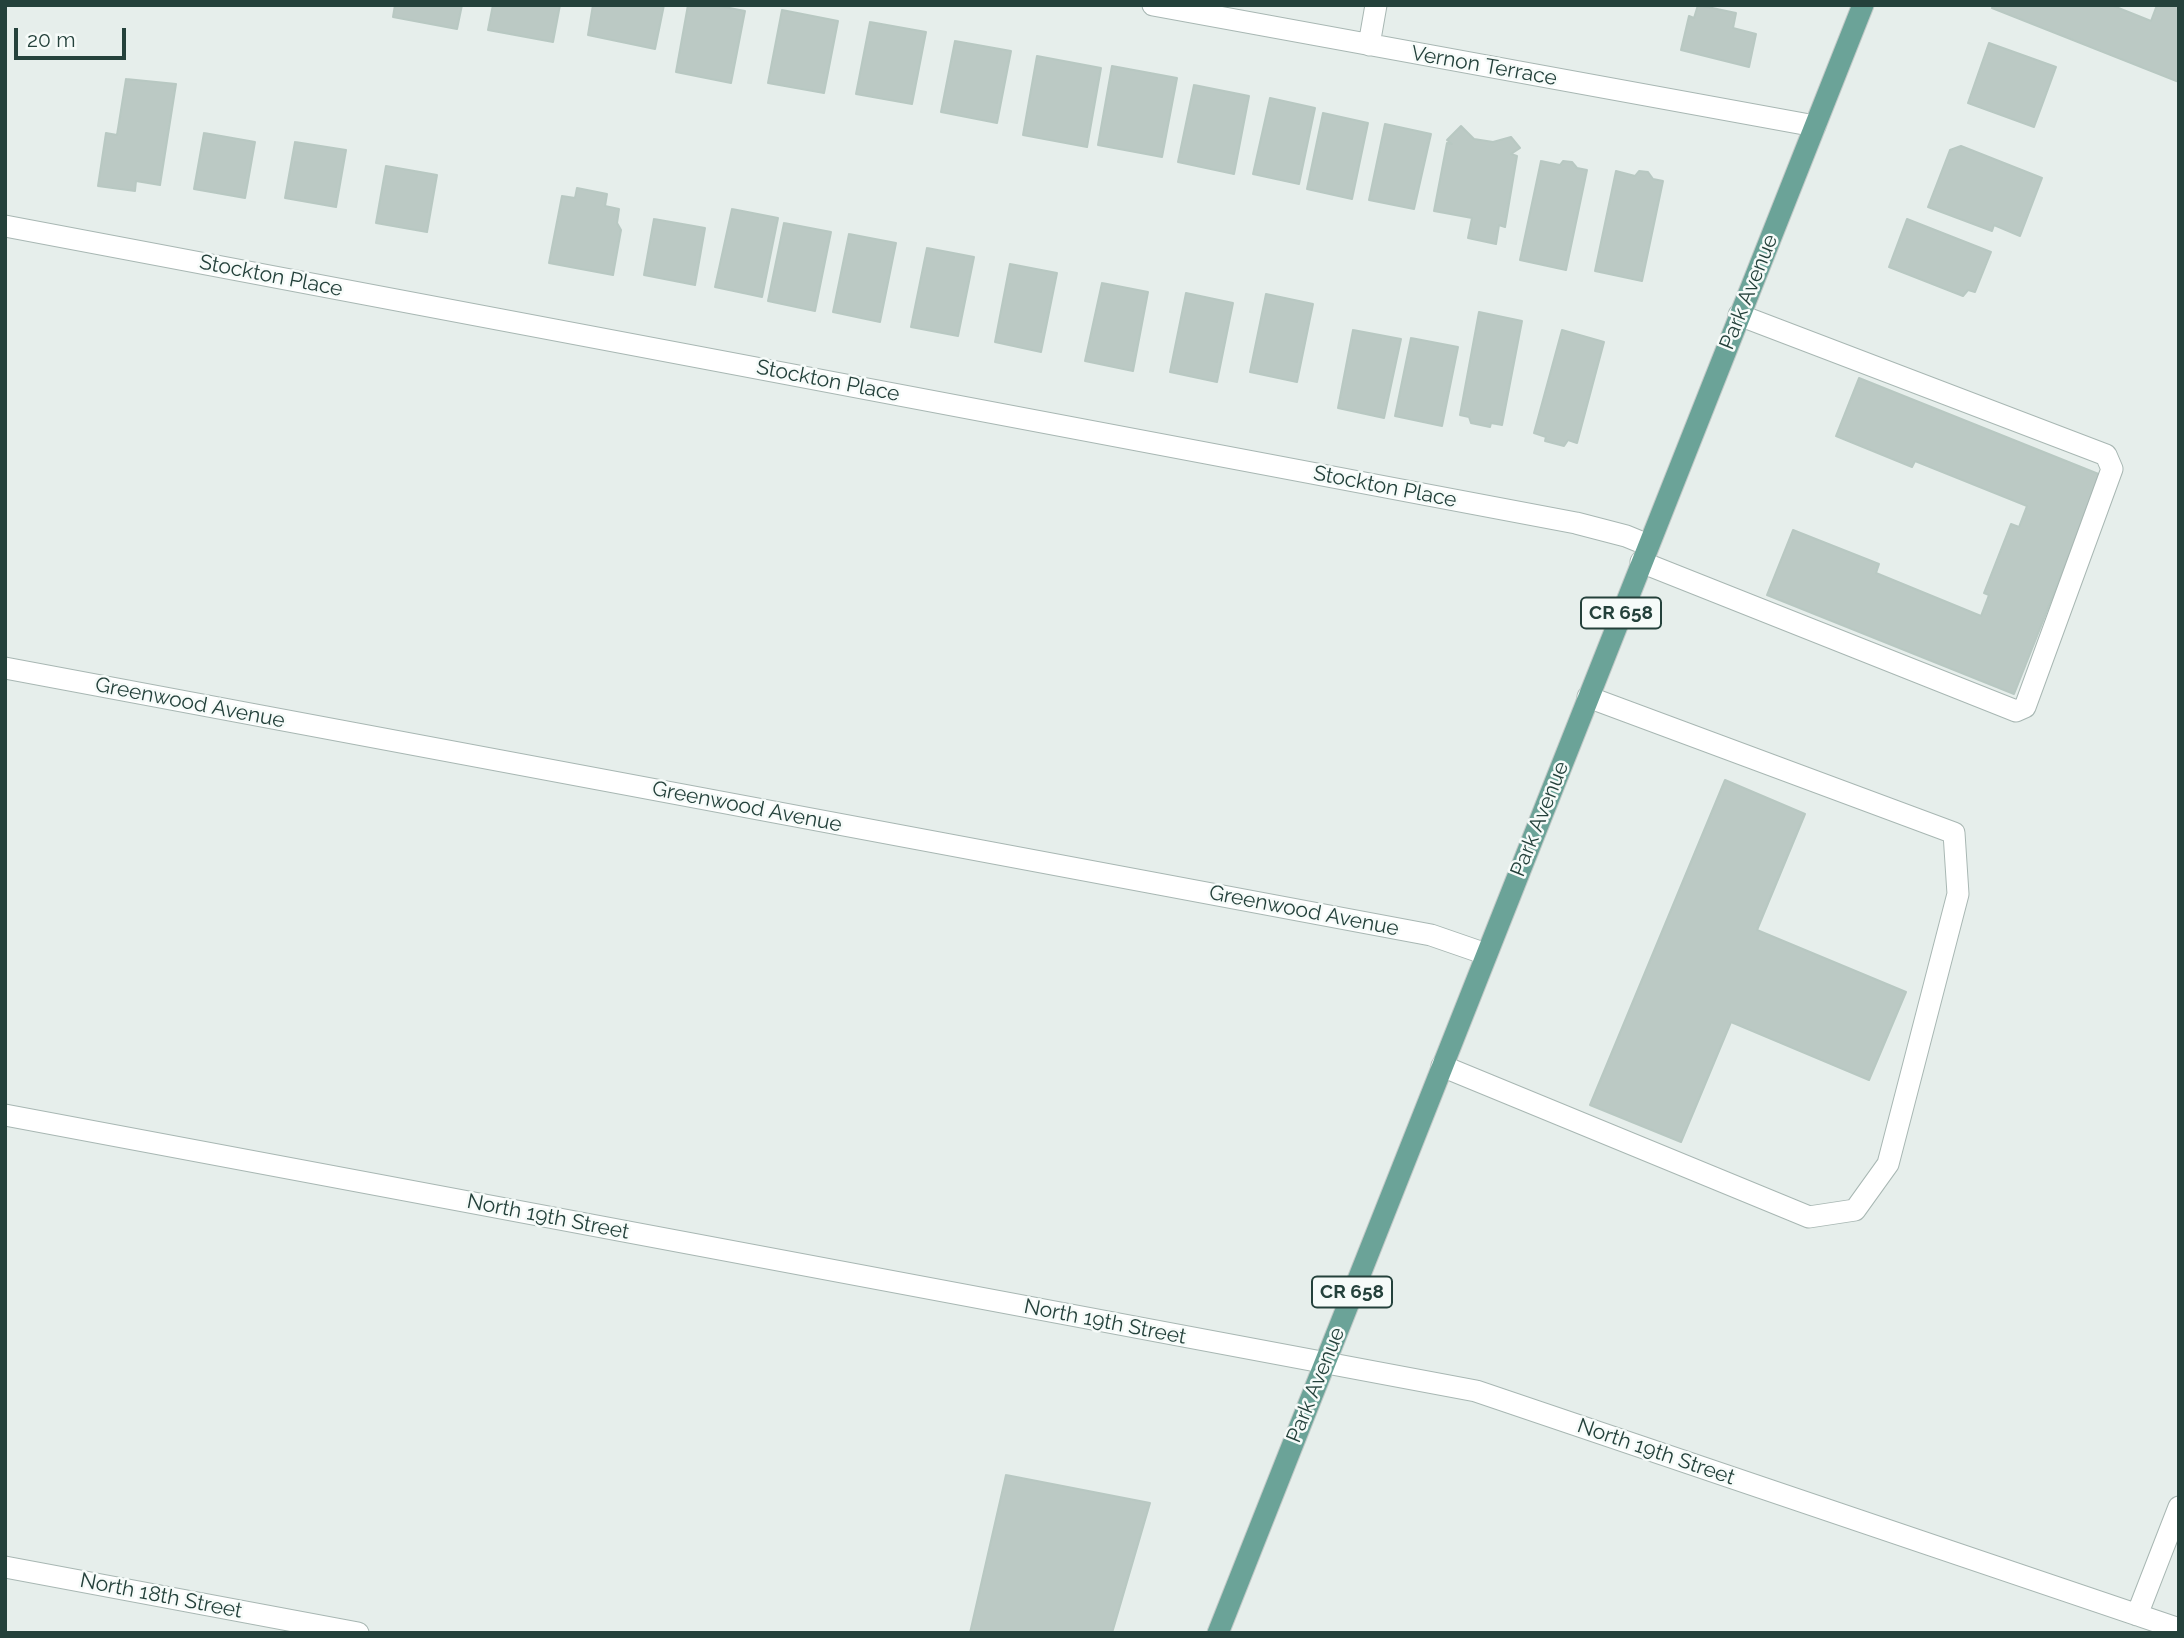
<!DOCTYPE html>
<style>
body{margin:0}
#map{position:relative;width:2184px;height:1638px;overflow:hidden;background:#e6eeeb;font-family:Raleway,sans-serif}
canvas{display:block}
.frame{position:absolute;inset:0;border:7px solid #24413b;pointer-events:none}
.scale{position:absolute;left:14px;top:28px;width:112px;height:32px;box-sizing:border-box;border:4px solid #24413b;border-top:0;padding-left:9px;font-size:21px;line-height:24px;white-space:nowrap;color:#24413b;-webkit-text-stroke:5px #f6fbf9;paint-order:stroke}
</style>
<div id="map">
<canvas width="2184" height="1638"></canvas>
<div class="frame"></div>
<div class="scale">20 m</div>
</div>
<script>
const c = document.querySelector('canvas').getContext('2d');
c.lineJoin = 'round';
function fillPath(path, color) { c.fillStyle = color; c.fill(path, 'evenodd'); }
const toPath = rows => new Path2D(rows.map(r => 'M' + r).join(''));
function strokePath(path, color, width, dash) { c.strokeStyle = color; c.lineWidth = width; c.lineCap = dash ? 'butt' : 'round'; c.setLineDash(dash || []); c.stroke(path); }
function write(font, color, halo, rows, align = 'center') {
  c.font = font + ' Raleway,sans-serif'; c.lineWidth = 5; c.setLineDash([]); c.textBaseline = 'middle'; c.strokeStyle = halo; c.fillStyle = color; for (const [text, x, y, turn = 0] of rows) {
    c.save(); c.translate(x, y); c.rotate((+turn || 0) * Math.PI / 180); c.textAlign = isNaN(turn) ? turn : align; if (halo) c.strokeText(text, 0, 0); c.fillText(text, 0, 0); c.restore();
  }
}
const building = toPath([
 [395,5,462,5,457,29,393,17,395,5],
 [493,5,560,5,553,42,488,30,493,5],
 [593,5,664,5,655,49,588,35,593,5],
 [688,5,714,5,745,11,731,83,676,72,688,5],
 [1698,5,1736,13,1733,28,1756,34,1749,67,1681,50,1689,16,1694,18,1698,5],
 [1993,5,2111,5,2151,21,2157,5,2179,5,2179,82,1992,8,1993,5],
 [782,10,838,21,824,93,768,83,782,10],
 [870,22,926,32,912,104,856,94,870,22],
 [955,41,1011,51,997,123,941,112,955,41],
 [1989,43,2056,67,2034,127,1968,103,1989,43],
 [1037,56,1101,68,1087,147,1023,135,1037,56],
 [1112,66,1177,78,1162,157,1098,145,1112,66],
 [126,79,176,84,160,185,136,181,135,191,98,186,106,133,117,135,126,79],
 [1194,85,1249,96,1234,174,1178,162,1194,85],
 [1270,98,1315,108,1299,184,1253,174,1270,98],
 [1323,113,1368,123,1352,199,1307,189,1323,113],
 [1385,124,1431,134,1414,209,1369,200,1385,124],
 [1461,126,1474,139,1493,142,1511,137,1520,148,1511,154,1517,156,1505,227,1499,225,1496,244,1468,238,1472,218,1434,211,1447,143,1452,144,1447,140,1461,126],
 [204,133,255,142,245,198,194,189,204,133],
 [295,142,346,150,336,207,285,198,295,142],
 [1961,146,2042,178,2020,236,1994,225,1992,231,1928,207,1950,150,1961,146],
 [1541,161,1560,165,1563,161,1572,162,1577,168,1587,170,1566,270,1520,260,1541,161],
 [386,166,437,175,427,232,376,223,386,166],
 [1616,171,1635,176,1639,171,1648,172,1653,179,1663,181,1642,281,1595,271,1616,171],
 [577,188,607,194,605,206,619,209,617,223,621,230,613,275,549,263,562,196,575,198,577,188],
 [732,209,778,218,762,297,715,287,732,209],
 [654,219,705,228,695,285,644,275,654,219],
 [1907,219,1991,252,1975,292,1968,290,1963,296,1889,267,1907,219],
 [784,223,831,232,815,311,768,301,784,223],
 [849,234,896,243,880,322,833,312,849,234],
 [927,248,974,257,958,336,911,327,927,248],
 [1010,264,1057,273,1041,352,995,342,1010,264],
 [1102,283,1148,292,1133,371,1085,361,1102,283],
 [1186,293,1233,303,1217,382,1170,372,1186,293],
 [1266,294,1313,304,1297,382,1250,372,1266,294],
 [1479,312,1522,321,1502,425,1491,423,1490,427,1471,423,1469,417,1460,415,1479,312],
 [1353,330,1401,339,1384,418,1338,408,1353,330],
 [1562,330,1604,342,1577,443,1568,440,1564,446,1545,441,1546,437,1534,433,1562,330],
 [1411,338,1458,347,1442,426,1395,416,1411,338],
 [1859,378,2101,475,2014,694,1767,595,1793,530,1879,564,1876,573,1981,616,1989,595,1984,593,2011,524,2019,527,2027,506,1915,461,1912,467,1836,436,1859,378],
 [1725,780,1805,814,1757,930,1906,992,1869,1080,1731,1022,1681,1142,1590,1105,1725,780],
 [1006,1475,1150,1503,1112,1633,970,1633,1006,1475]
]);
fillPath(building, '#bbc9c4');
strokePath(building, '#b8c8c2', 2);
const minor = toPath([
 [1153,5,1815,126],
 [1369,45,1376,5],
 [5,226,1576,523,1626,536,1648,545],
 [1641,562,2016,711,2025,707,2112,469,2106,455,1739,315],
 [5,668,1431,935,1486,954],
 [1442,1066,1809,1217,1855,1210,1888,1164,1958,894,1954,833,1588,697],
 [5,1115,1476,1391,2179,1629],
 [5,1567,358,1633],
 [2137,1615,2179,1507]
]);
const major = toPath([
 [1218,1633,1863,5]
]);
strokePath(minor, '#a8b7b3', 23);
strokePath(major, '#c2cac8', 23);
strokePath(minor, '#fff', 21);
strokePath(major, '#6ba398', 21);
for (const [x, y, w] of [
 [1621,613,80],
 [1352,1292,80]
]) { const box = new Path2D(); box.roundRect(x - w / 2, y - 15.5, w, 31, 5); c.fillStyle = '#f6fbf9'; c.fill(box); strokePath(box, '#24413b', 2); }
write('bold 19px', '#24413b', null, [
 ["CR 658",1621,613],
 ["CR 658",1352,1292]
]);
write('21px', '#24413b', '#f6fbf9', [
 ["Vernon Terrace",1484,66,10],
 ["Stockton Place",271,276,11],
 ["Park Avenue",1749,292,-68],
 ["Stockton Place",828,381,11],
 ["Stockton Place",1385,487,11],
 ["Greenwood Avenue",190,703,11],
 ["Greenwood Avenue",747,807,11],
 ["Park Avenue",1540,819,-68],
 ["Greenwood Avenue",1304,911,11],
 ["North 19th Street",548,1217,11],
 ["North 19th Street",1105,1322,11],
 ["Park Avenue",1316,1385,-68],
 ["North 19th Street",1656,1452,19],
 ["North 18th Street",161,1596,11]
]);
</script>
